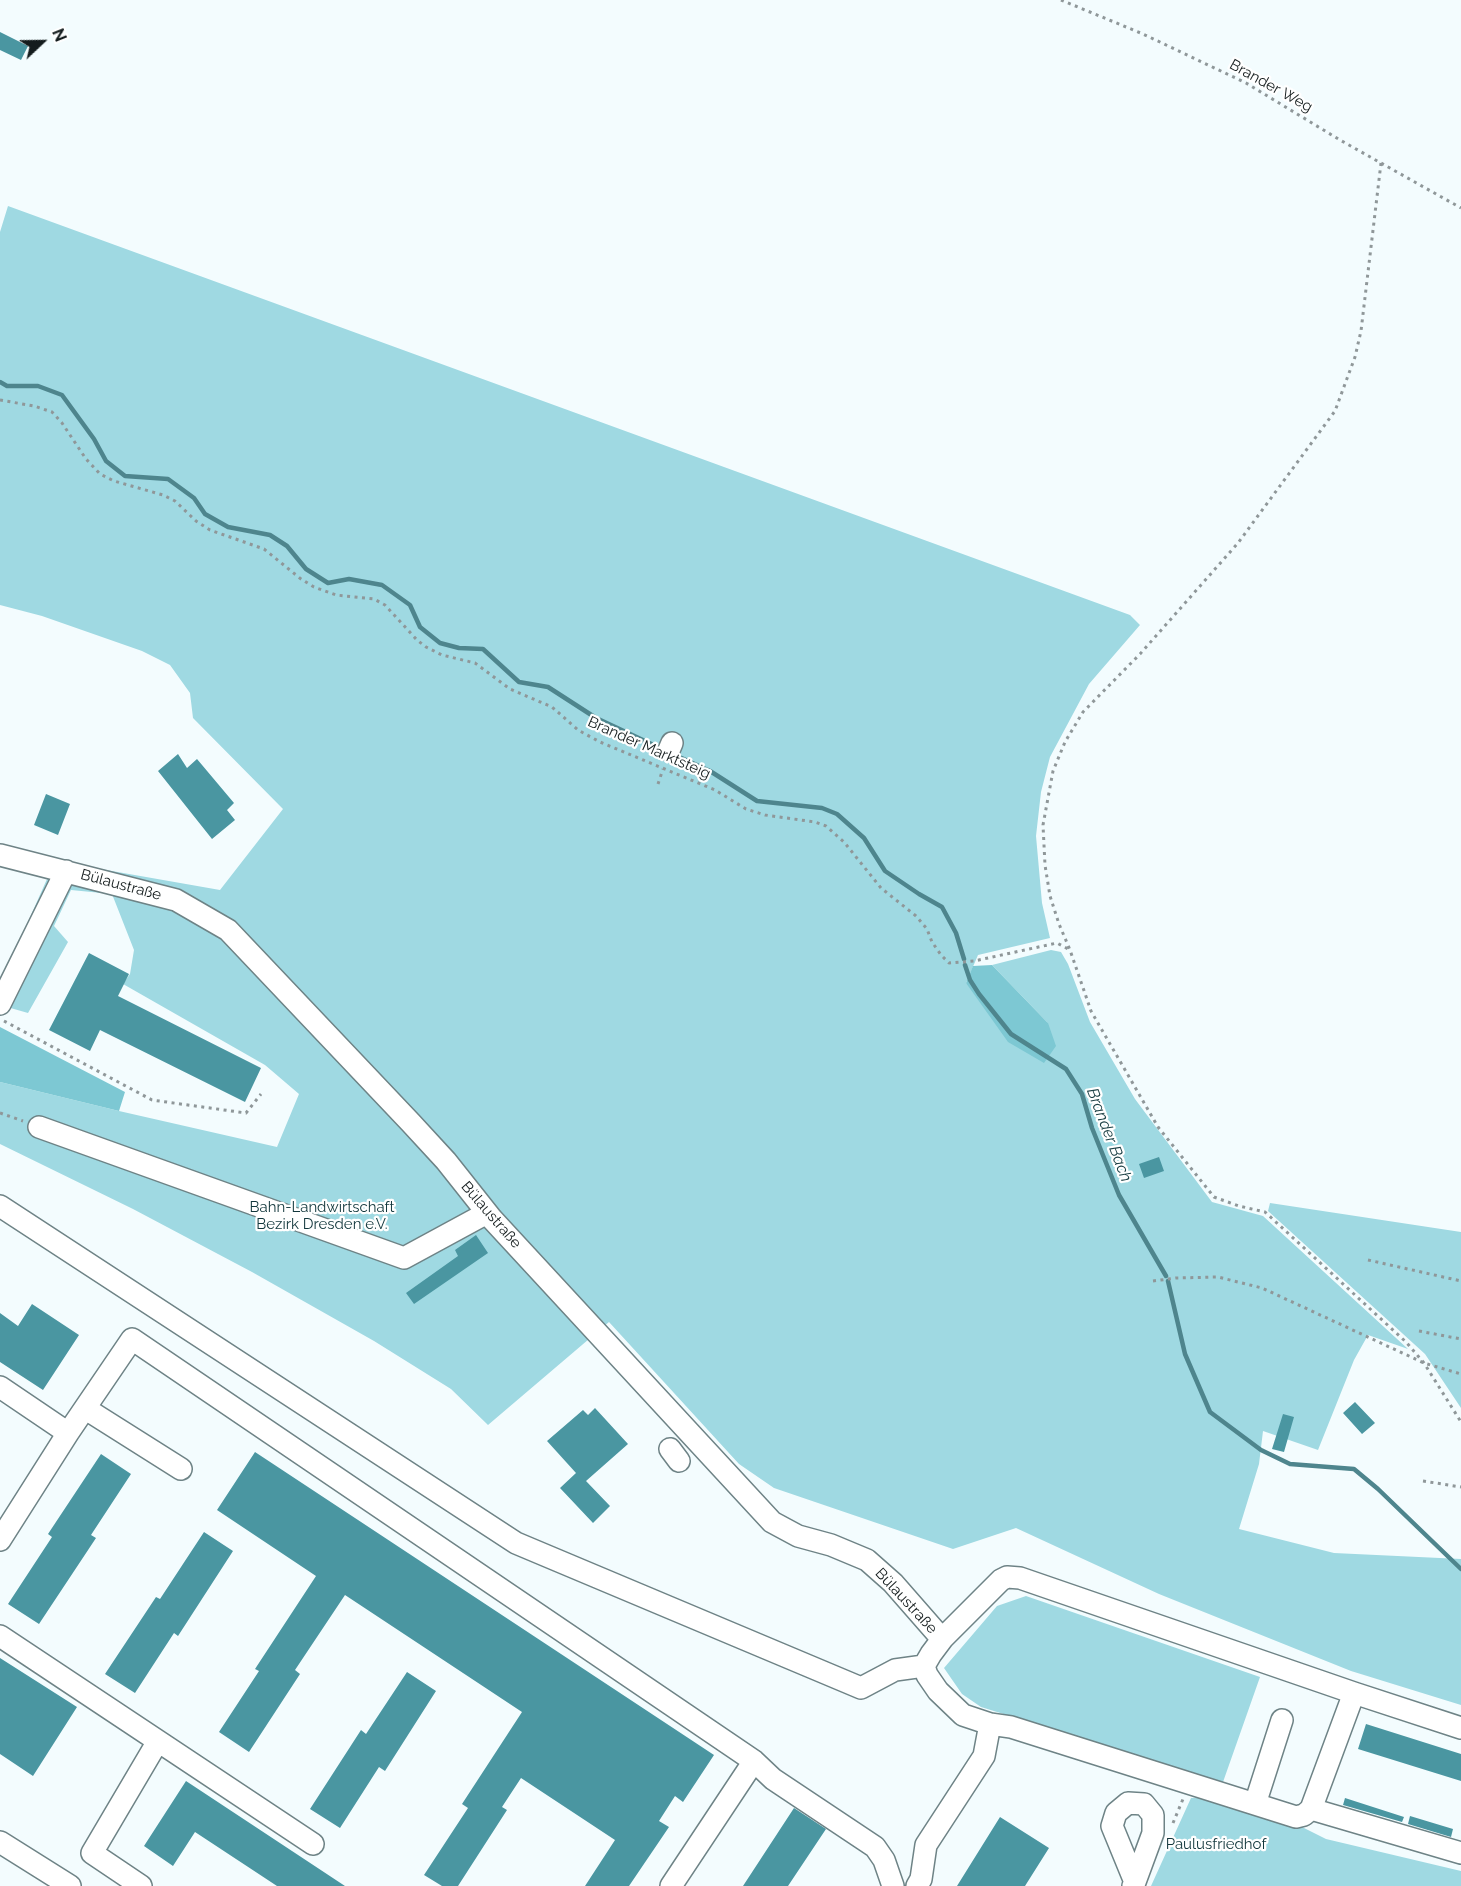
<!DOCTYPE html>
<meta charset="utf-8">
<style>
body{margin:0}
#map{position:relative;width:1461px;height:1886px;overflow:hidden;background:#f3fcfe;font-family:Raleway,sans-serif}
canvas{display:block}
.north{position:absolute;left:12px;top:12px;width:60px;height:60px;-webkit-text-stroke:4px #fff;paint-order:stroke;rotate:68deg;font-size:16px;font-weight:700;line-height:24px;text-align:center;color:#141c1d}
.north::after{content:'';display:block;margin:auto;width:21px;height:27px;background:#141c1d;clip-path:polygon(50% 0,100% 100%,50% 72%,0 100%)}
</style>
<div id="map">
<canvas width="1461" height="1886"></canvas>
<div class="north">N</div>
</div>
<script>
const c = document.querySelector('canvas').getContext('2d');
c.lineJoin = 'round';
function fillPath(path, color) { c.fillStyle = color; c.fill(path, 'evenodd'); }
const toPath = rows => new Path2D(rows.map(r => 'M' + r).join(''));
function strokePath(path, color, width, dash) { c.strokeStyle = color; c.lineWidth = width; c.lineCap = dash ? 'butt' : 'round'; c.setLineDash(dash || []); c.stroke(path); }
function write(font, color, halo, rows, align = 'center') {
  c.font = font + ' Raleway,sans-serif'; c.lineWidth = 4.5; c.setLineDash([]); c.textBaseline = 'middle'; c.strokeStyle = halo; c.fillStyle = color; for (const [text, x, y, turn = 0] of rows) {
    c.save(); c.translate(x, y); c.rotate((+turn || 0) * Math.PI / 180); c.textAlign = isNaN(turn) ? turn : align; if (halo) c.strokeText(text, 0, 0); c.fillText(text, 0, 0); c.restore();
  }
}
fillPath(toPath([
 [8,206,1130,615,1140,625,1089,684,1050,757,1041,792,1036,836,1042,903,1050,938,978,955,966,983,1048,1023,992,965,1051,950,1061,952,1068,964,1090,1022,1135,1099,1212,1202,1263,1216,1408,1349,1368,1335,1354,1360,1318,1450,1263,1431,1259,1464,1239,1529,1334,1553,1461,1559,1461,1705,1351,1671,1159,1594,1016,1528,953,1549,774,1488,739,1464,609,1322,488,1425,451,1389,374,1341,252,1272,133,1209,0,1144,0,1082,119,1111,277,1147,299,1094,265,1065,123,984,130,974,134,950,112,894,71,890,54,926,68,942,28,1013,0,1005,0,985,55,861,220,890,283,809,193,718,190,693,170,665,142,651,42,616,0,605,0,232],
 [1270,1203,1461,1232,1461,1408,1425,1354,1268,1211],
 [1026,1596,1260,1677,1223,1782,981,1707,962,1694,944,1668,997,1606],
 [1207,1797,1300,1826,1326,1839,1461,1871,1461,1886,1151,1886,1191,1798]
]), '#9fd9e2');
fillPath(toPath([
 [992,965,1048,1023,1056,1046,1044,1063,1008,1042,966,983,973,966],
 [0,1027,125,1092,119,1111,0,1082]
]), '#7dc8d3');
strokePath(toPath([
 [0,382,7,386,38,386,62,395,94,439,106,461,125,476,168,479,194,498,205,514,228,527,270,535,287,546,306,569,328,583,349,579,382,585,410,605,420,627,440,643,459,648,483,649,519,682,548,687,596,718,662,749],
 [677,756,710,771,757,801,822,808,837,814,864,838,885,871,919,894,942,907,956,933,964,959],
 [965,965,970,980,979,994,1011,1034,1066,1069,1082,1094,1092,1128,1119,1195,1166,1276],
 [1168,1281,1185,1354,1210,1412,1261,1450,1290,1464,1354,1469,1378,1489,1461,1569]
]), '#4e858d', 4.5);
fillPath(toPath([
 [0,32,28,46,21,60,0,50],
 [178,754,187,768,197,759,234,803,227,810,235,820,212,839,158,771],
 [46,794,70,804,58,835,34,825],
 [89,953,129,974,118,996,261,1068,245,1102,100,1030,90,1051,49,1030],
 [1159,1157,1164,1171,1144,1178,1139,1164],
 [476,1235,488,1253,414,1304,406,1293,458,1256,455,1250],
 [32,1304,79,1335,43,1390,0,1362,0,1313,18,1326],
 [1355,1402,1375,1423,1362,1434,1343,1413],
 [595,1408,628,1444,586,1481,610,1506,593,1523,560,1488,576,1473,547,1441,583,1410,588,1415],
 [1283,1414,1294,1417,1284,1452,1272,1449],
 [255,1452,714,1755,683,1802,675,1796,659,1821,669,1827,629,1886,585,1886,615,1840,521,1778,502,1807,507,1810,458,1886,442,1886,424,1875,468,1808,462,1804,522,1712,345,1595,295,1670,300,1674,249,1752,219,1732,259,1671,255,1669,316,1576,217,1510],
 [101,1454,131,1474,91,1535,96,1538,39,1624,8,1604,52,1537,48,1534],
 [204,1532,233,1551,178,1636,174,1633,135,1693,105,1674,156,1597,160,1599],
 [0,1658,77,1707,33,1776,0,1754],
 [407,1672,436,1691,385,1771,379,1767,340,1828,310,1809,361,1730,366,1734],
 [1366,1724,1461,1754,1461,1781,1358,1749],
 [186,1781,345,1886,277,1886,195,1832,173,1866,144,1846],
 [1345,1798,1404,1817,1402,1822,1343,1805],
 [794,1808,826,1829,788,1886,743,1886],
 [1410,1816,1453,1829,1451,1837,1408,1824],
 [1000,1817,1049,1848,1025,1886,957,1886]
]), '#4a96a1');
const minor = toPath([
 [669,750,672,743],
 [0,855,176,900,228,930,411,1123,446,1161,492,1219,772,1522,798,1536,831,1545,867,1560,893,1583,942,1639],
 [0,1004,66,871],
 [39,1127,404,1258,487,1213],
 [0,1206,516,1543,861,1688,895,1670,924,1666],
 [0,1387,68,1433,132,1339,754,1761,773,1779,875,1847,884,1860,893,1886],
 [86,1409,181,1469],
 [670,1449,679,1461],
 [0,1540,68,1433],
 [0,1636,313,1844],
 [1354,1693,1311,1809,1304,1815,1296,1817,1011,1727,990,1724,963,1715,938,1691,927,1675,924,1666,931,1654,943,1638,1001,1580,1007,1577,1020,1578,1354,1693,1461,1728],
 [1255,1804,1282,1720],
 [1311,1809,1461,1853],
 [0,1842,70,1886],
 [141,1886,92,1853,158,1741],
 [671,1886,754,1761],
 [917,1886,921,1879,926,1845,984,1756,990,1724],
 [1133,1886,1135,1882,1153,1833,1153,1815,1144,1804,1128,1803,1116,1813,1112,1826,1135,1882]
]);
strokePath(minor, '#6e8386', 24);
strokePath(toPath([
 [1061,0,1143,34,1246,83,1340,140,1461,208],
 [1381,163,1361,331,1355,357,1335,411,1238,543,1140,654,1083,712,1065,742,1053,771,1043,825,1045,865,1050,896,1059,924,1070,950,1091,1011,1158,1127,1214,1197,1239,1206,1265,1212,1406,1342,1424,1363,1461,1422],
 [0,400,34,406,52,412,62,423,86,459,100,474,114,481,163,495,175,501,196,521,210,530,264,549,301,579,314,587,336,595,374,599,385,605,417,640,426,647,442,655,475,663,510,689,552,707,578,730,600,742,715,790,746,809,765,815,815,822,826,826,844,842,881,888,916,916,927,929,932,942,941,955,949,963,974,961,1057,943,1070,950],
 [658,784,663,769],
 [4,1021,152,1100,246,1113,261,1094],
 [0,1113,23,1121],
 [1368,1260,1461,1281],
 [1153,1281,1176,1278,1218,1277,1262,1288,1424,1363,1461,1374],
 [1419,1331,1461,1339],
 [1423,1481,1461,1487],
 [1173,1823,1183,1799]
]), '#8f9799', 3, [3, 4.5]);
strokePath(minor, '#fff', 21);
write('15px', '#141c1d', '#fff', [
 ["Brander Weg",1271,86,29],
 ["Brander Marktsteig",649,748,24],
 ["Bülaustraße",121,885,15],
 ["Bülaustraße",491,1215,49],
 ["Bülaustraße",906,1601,47]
]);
write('15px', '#12373c', '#fff', [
 ["Bahn-Landwirtschaft",322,1207],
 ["Bezirk Dresden e.V.",322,1224],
 ["Paulusfriedhof",1216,1844]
]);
write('italic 16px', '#1d4146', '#fff', [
 ["Brander Bach",1109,1135,69]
]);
</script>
